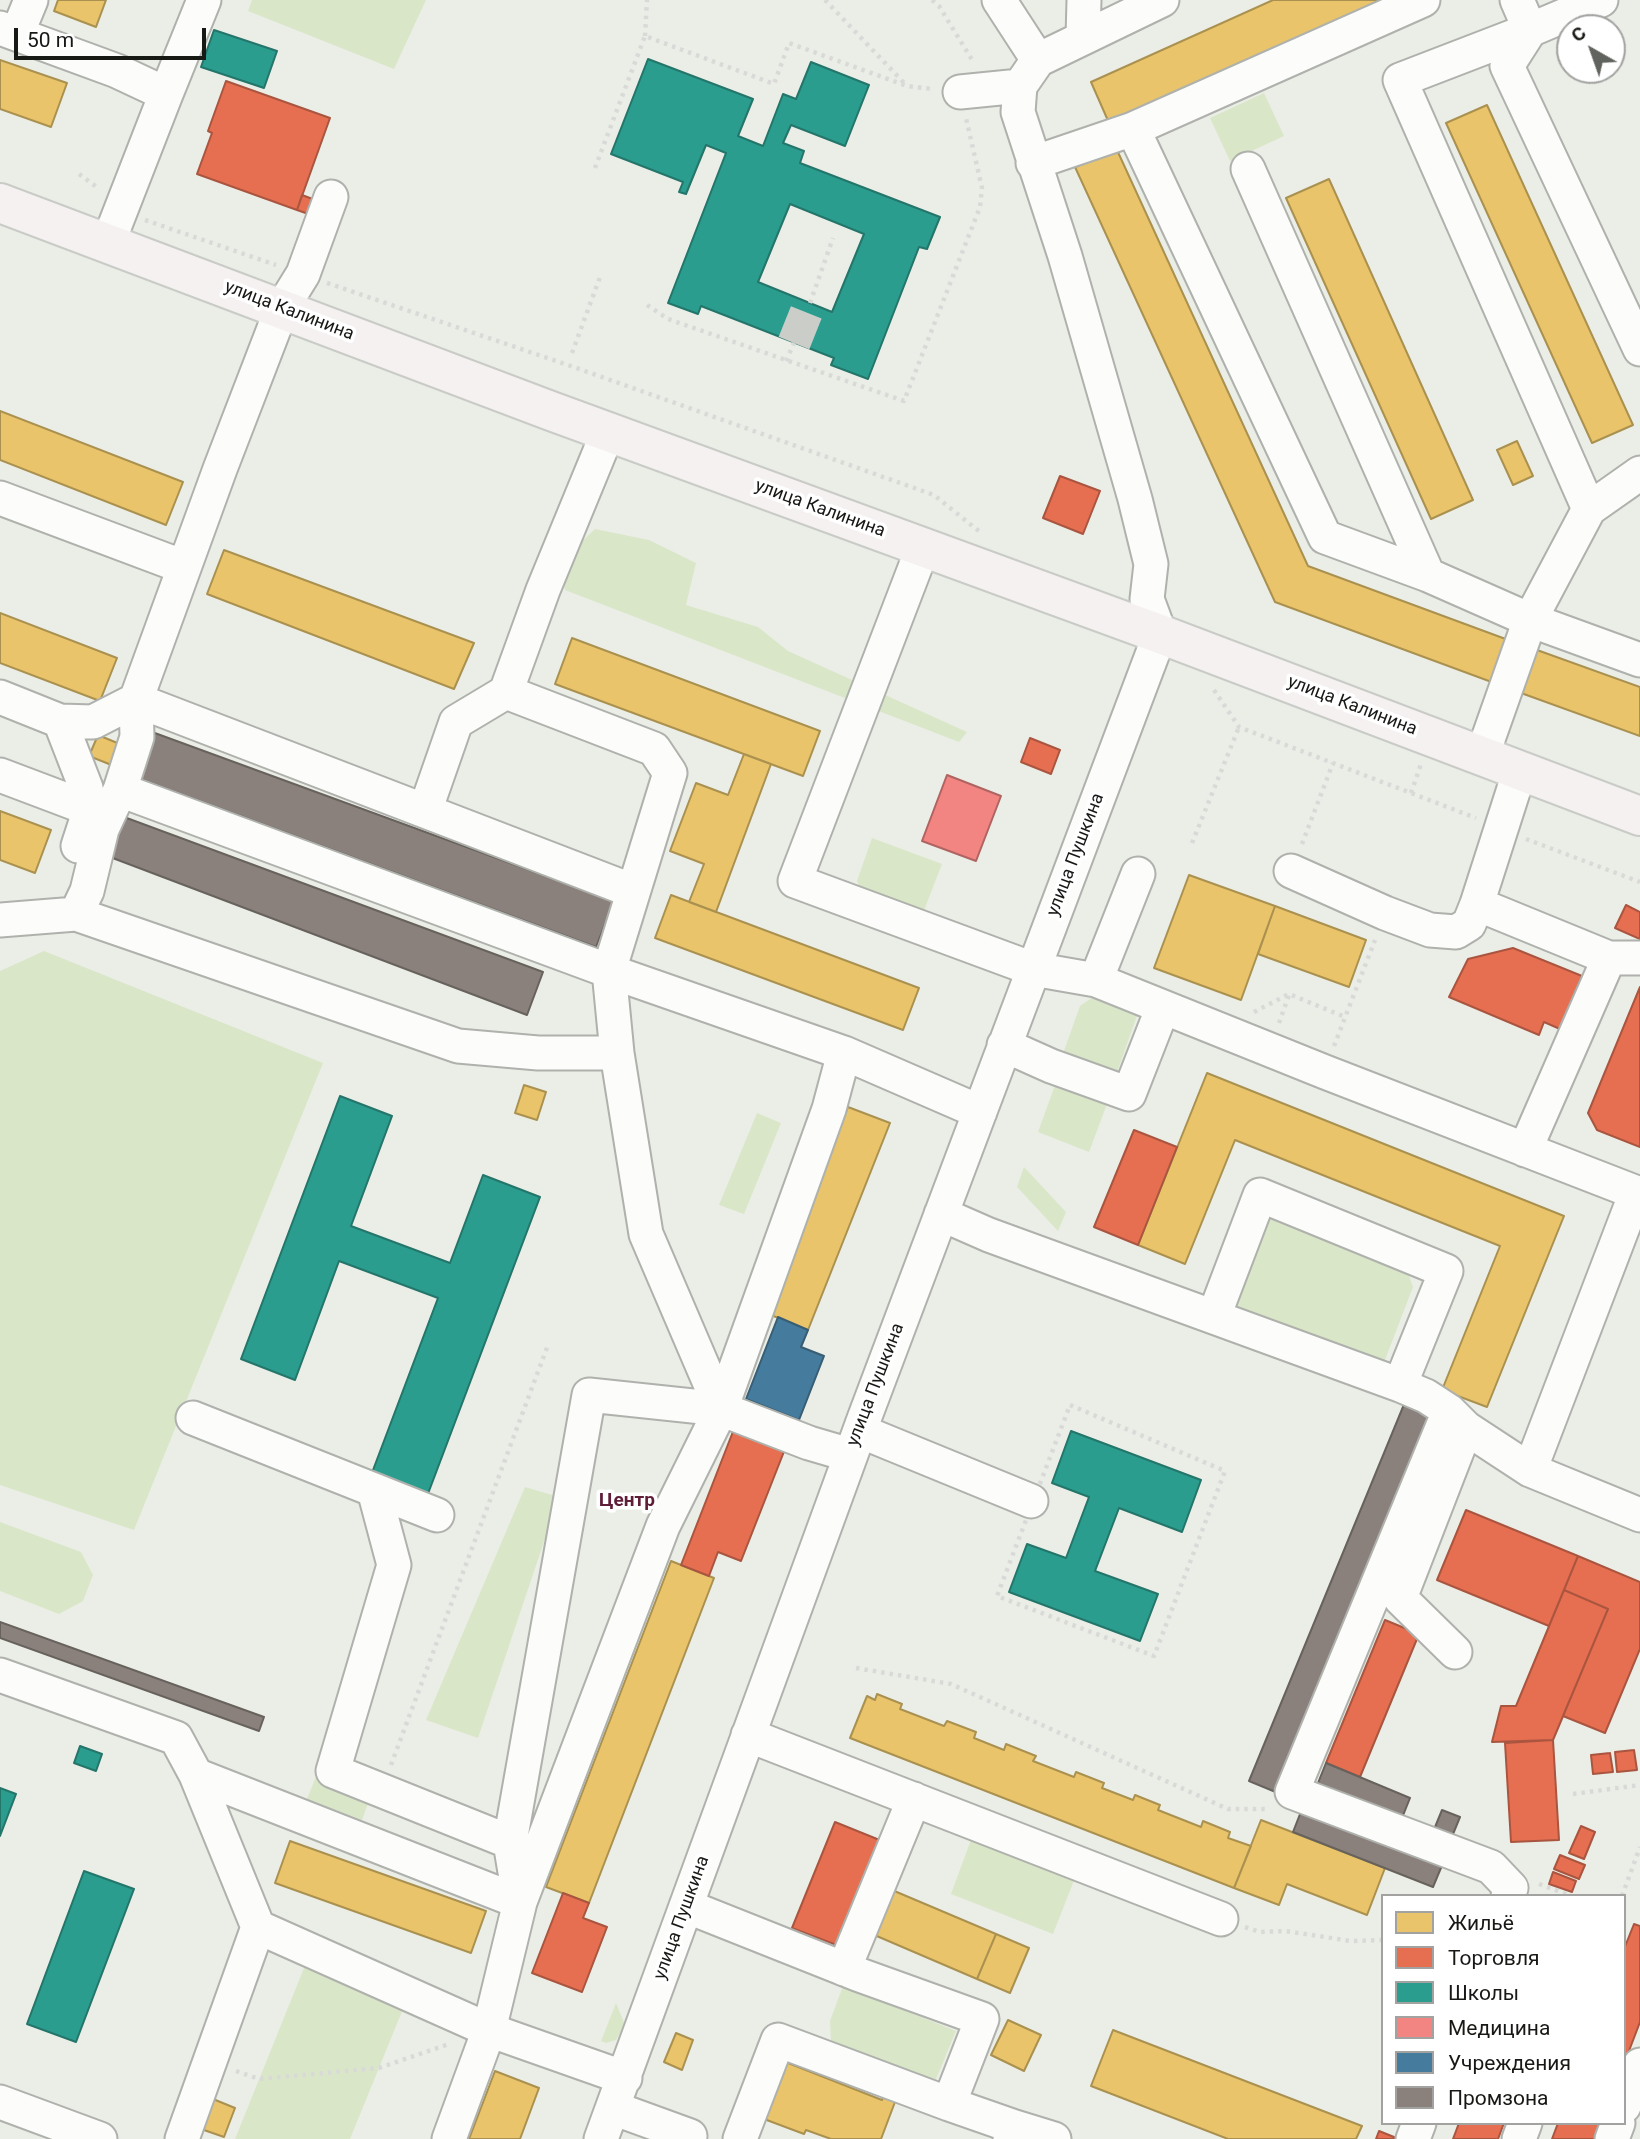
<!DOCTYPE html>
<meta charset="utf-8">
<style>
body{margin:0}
#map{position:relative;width:1640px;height:2139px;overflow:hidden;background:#ebeee7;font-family:Roboto,sans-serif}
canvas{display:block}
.legend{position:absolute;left:1381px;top:1894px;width:245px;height:231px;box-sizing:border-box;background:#fff;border:2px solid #a2a3a1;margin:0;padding:9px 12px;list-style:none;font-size:21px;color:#171915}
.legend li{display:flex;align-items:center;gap:14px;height:35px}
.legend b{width:35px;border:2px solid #a2a3a1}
.north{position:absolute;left:1556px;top:14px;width:70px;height:70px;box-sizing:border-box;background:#fff;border:2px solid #a2a3a1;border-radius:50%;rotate:320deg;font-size:19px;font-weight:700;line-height:28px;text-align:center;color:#171915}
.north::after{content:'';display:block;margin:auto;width:24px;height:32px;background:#61645e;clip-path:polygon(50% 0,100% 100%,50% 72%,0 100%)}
.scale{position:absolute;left:14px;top:28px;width:192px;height:32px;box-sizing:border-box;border:4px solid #171915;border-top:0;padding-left:9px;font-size:21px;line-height:24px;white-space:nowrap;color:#171915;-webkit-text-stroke:5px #fff;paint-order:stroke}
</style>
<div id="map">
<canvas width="1640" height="2139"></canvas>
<ul class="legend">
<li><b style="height:19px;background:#e9c46a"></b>Жильё</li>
<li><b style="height:19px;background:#e76f51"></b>Торговля</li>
<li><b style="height:19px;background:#2a9d8f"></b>Школы</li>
<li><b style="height:19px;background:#f28482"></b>Медицина</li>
<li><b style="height:19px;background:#457b9d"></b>Учреждения</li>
<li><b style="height:19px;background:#8a817c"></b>Промзона</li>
</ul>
<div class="north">С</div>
<div class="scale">50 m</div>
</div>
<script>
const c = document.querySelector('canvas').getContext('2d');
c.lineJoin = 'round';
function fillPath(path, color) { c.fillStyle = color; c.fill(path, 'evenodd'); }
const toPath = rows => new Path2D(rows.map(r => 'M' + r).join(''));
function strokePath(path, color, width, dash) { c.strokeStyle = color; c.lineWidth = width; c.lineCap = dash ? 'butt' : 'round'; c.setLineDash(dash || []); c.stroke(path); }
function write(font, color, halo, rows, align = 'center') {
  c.font = font + ' Roboto,sans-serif'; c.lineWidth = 7; c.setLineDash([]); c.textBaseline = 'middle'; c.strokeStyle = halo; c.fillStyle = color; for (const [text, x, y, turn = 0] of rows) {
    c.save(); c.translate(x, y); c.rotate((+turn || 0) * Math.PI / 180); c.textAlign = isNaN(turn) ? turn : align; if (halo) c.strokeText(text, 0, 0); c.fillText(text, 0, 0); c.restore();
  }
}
fillPath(toPath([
 [252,0,426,0,394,69,248,11],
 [1264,93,1284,136,1230,161,1210,118],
 [595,529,649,540,696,563,686,605,758,627,788,651,967,732,959,742,565,590,559,563],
 [872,838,942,864,920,921,865,900,857,881],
 [44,951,323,1063,134,1530,0,1485,0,971],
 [1096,995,1138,1013,1114,1081,1060,1062,1080,1006],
 [1058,1077,1110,1096,1089,1152,1038,1132],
 [757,1113,781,1123,744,1214,719,1205],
 [1024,1167,1066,1212,1058,1231,1017,1187],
 [1278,1216,1408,1273,1413,1287,1385,1360,1380,1365,1236,1308,1235,1303,1264,1227,1270,1219],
 [525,1487,559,1497,478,1738,426,1720],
 [0,1522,81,1552,93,1575,83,1601,59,1614,0,1591],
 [317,1774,371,1795,362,1820,307,1799],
 [972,1837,1075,1878,1053,1934,951,1894],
 [306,1963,405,2004,350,2139,235,2139],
 [843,1986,956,2031,934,2084,831,2042,830,2021],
 [616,2003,625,2025,616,2040,606,2043,601,2041]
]), '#dae6c8');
const homes = toPath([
 [58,0,106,0,96,27,54,11,58,0],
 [1273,0,1381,0,1109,123,1091,82,1273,0],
 [0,60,67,83,51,127,0,109,0,60],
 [1487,105,1633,425,1592,443,1446,123,1487,105],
 [1117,150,1308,566,1511,641,1497,684,1275,602,1075,167,1117,150],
 [1329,179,1473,500,1431,519,1286,198,1329,179],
 [0,411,183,482,166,525,0,460,0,411],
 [1517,441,1533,476,1513,485,1497,450,1517,441],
 [224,550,474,643,454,689,207,594,224,550],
 [0,613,117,658,100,701,0,663,0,613],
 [572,638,820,731,803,776,555,684,572,638],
 [1537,650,1640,687,1640,736,1521,693,1537,650],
 [98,735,127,747,119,768,89,756,98,735],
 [744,754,771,764,716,912,689,902,704,864,670,851,696,783,728,795,744,754],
 [0,811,51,830,35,873,0,860,0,811],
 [1189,875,1275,906,1241,1000,1154,968,1189,875],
 [671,895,919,988,903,1030,655,938,671,895],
 [1275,906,1366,940,1349,987,1258,954,1275,906],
 [1207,1073,1564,1216,1487,1407,1442,1390,1500,1246,1235,1140,1185,1264,1138,1245,1207,1073],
 [524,1085,546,1092,537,1120,515,1113,524,1085],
 [848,1107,890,1123,808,1330,766,1313,848,1107],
 [671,1561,714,1578,589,1903,546,1887,671,1561],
 [877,1694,902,1704,900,1709,944,1726,947,1721,976,1732,974,1738,1004,1750,1006,1744,1036,1756,1033,1761,1074,1777,1076,1772,1104,1783,1102,1788,1133,1800,1135,1795,1160,1805,1158,1810,1201,1827,1203,1821,1230,1832,1228,1838,1251,1846,1234,1888,850,1738,867,1696,875,1700,877,1694],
 [1261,1820,1385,1868,1367,1915,1287,1884,1279,1905,1234,1888,1261,1820],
 [290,1841,486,1911,471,1953,275,1883,290,1841],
 [892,1890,996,1934,977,1979,872,1934,892,1890],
 [996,1934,1029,1948,1010,1993,977,1979,996,1934],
 [1008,2020,1041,2035,1024,2071,991,2055,1008,2020],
 [1113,2030,1362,2126,1356,2139,1228,2139,1091,2086,1113,2030],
 [676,2033,693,2040,682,2070,664,2062,676,2033],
 [778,2059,882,2100,886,2090,898,2094,881,2139,831,2139,806,2130,804,2134,756,2116,778,2059],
 [495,2071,539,2088,520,2139,469,2139,495,2071],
 [213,2099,235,2108,224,2137,201,2129,213,2099]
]);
fillPath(homes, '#e9c46a');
strokePath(homes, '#aa9150', 2);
const shops = toPath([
 [226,81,330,118,297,210,197,174,212,133,208,131,226,81],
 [302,195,323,203,317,217,297,210,302,195],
 [1060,476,1100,491,1083,534,1043,518,1060,476],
 [1030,738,1060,750,1051,774,1021,762,1030,738],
 [1626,905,1640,912,1640,939,1615,928,1626,905],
 [1513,948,1582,976,1560,1029,1544,1022,1539,1035,1449,997,1468,959,1513,948],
 [1640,987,1640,1147,1597,1130,1588,1113,1640,987],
 [1134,1130,1177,1147,1138,1245,1094,1227,1134,1130],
 [734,1429,785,1449,741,1561,718,1552,709,1576,681,1565,734,1429],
 [1466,1510,1578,1556,1549,1626,1437,1580,1466,1510],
 [1578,1556,1640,1582,1640,1649,1605,1733,1563,1716,1608,1609,1564,1590,1578,1556],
 [1564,1590,1608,1609,1553,1740,1492,1742,1501,1706,1516,1706,1564,1590],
 [1385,1620,1419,1634,1360,1777,1326,1763,1385,1620],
 [1553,1740,1559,1840,1511,1842,1505,1743,1553,1740],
 [1634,1750,1637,1770,1617,1772,1615,1752,1634,1750],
 [1610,1753,1613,1772,1593,1774,1591,1755,1610,1753],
 [835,1822,882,1841,839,1946,792,1928,835,1822],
 [1581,1826,1595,1832,1584,1859,1569,1853,1581,1826],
 [1560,1855,1585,1865,1579,1879,1554,1869,1560,1855],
 [1553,1872,1576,1881,1572,1892,1549,1884,1553,1872],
 [563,1893,589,1903,583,1918,607,1927,582,1992,532,1973,563,1893],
 [1634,1924,1640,1926,1640,2022,1624,2064,1624,1949,1634,1924],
 [1459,2123,1504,2123,1498,2139,1453,2139,1459,2123],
 [1558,2123,1602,2123,1596,2139,1552,2139,1558,2123],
 [1379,2131,1394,2137,1394,2139,1376,2139,1379,2131]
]);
fillPath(shops, '#e76f51');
strokePath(shops, '#a9553f', 2);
const schools = toPath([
 [214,30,277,51,264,88,201,67,214,30],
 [648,59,753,99,738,136,763,146,783,94,796,99,811,62,869,85,845,146,791,125,783,143,804,151,800,163,940,217,927,249,919,247,868,379,831,365,834,358,701,306,698,314,668,303,726,153,706,145,686,194,679,192,683,182,611,154,648,59],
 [790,204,864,234,832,312,758,282,790,204],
 [340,1096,392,1116,351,1226,450,1263,483,1175,540,1197,426,1499,370,1478,438,1298,339,1261,295,1380,241,1359,340,1096],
 [1071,1431,1201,1480,1182,1532,1119,1508,1095,1571,1158,1594,1140,1641,1009,1592,1027,1544,1066,1558,1089,1497,1052,1483,1071,1431],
 [80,1746,102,1754,96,1771,74,1763,80,1746],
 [0,1788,16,1794,0,1836,0,1788],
 [84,1871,134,1889,76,2042,27,2024,84,1871]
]);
fillPath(schools, '#2a9d8f');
strokePath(schools, '#24756a', 2);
const health = toPath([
 [947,775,1001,796,976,861,922,841,947,775]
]);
fillPath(health, '#f28482');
strokePath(health, '#b06461', 2);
const public = toPath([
 [778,1317,808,1330,801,1347,824,1356,799,1420,746,1399,778,1317]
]);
fillPath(public, '#457b9d');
strokePath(public, '#375e74', 2);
const industry = toPath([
 [152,732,614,901,596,947,135,777,152,732],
 [124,817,543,972,527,1015,110,857,124,817],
 [1405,1402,1434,1414,1278,1793,1249,1781,1405,1402],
 [0,1622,264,1717,259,1731,0,1638,0,1622],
 [1326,1763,1410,1798,1402,1818,1318,1783,1326,1763],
 [1302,1809,1443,1863,1433,1887,1293,1832,1302,1809],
 [1442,1810,1460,1817,1451,1839,1433,1832,1442,1810]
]);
fillPath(industry, '#8a817c');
strokePath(industry, '#68625d', 2);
strokePath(toPath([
 [794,343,810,303]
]), '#cbcec8', 33, [33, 17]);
const minor = toPath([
 [999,0,1038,60],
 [1423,0,1133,129,1325,537,1428,575,1530,620,1640,660],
 [1517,0,1530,30,1507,66,1640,349],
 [0,28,117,71,166,94,108,243],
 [17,34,31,0],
 [1083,38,1084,0],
 [960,92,1020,86],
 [166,94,204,0],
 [1033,163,1133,129],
 [1248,169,1428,575],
 [608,432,543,590,506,692,456,722,425,811,633,891],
 [0,498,184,567],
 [1589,509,1400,80,1530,30,1601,0],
 [923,547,795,881,1033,969,1096,980,1325,1072,1640,1194],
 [506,692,654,749,670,773,609,971,844,1053,980,1112],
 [0,697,60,721,93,722,136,700,425,811],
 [60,721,86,788,90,809,78,846],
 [1482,756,1530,620,1589,509,1640,473],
 [0,775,90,809],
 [120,790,609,971,617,1053,646,1234,721,1409],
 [1291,871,1385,913,1430,930,1456,932,1469,924,1477,904,1609,958,1640,958],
 [1477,904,1520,770],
 [76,914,87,891,102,829,120,790,137,737,136,700,220,469,282,308,303,274,331,197],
 [0,920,76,914,458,1046,538,1053,617,1053],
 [1096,980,1138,874],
 [1004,1045,1051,1066,1129,1094,1163,1007],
 [1525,1150,1609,958],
 [941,1214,989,1235,1400,1385,1426,1396,1449,1411,1466,1428,1530,1470,1640,1515],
 [1214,1316,1260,1195,1446,1271,1400,1385],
 [1449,1411,1292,1792,1491,1867,1511,1888,1508,1896],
 [193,1418,437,1515],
 [860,1431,1031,1501],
 [1530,1470,1636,1193],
 [374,1490,394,1565,333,1771,510,1842],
 [1455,1652,1400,1598,1466,1428],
 [0,1675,176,1738,196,1775,520,1902],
 [748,1735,1221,1919],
 [196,1775,258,1927,489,2030,520,1902,663,1526,721,1409,829,1109,844,1053],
 [520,1902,510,1842,589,1395,721,1409,809,1443,850,1455],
 [686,1906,857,1974,982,2019,949,2104,1015,2127,1010,2139],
 [844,1969,914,1799],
 [0,2102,100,2139],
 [1624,2106,1640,2065],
 [613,2108,690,2136,689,2139],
 [1015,2127,1054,2139],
 [182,2139,258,1927],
 [449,2139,489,2030,625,2078],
 [601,2139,864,1419,1160,634,1147,599,1151,564,1135,499,1065,256,1018,112,1020,86,1038,60,1162,0],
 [740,2139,778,2040,949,2104],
 [1413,2139,1419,2123],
 [1519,2139,1525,2123],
 [1612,2139,1618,2123]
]);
const major = toPath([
 [0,203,551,411,1160,634,1640,816]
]);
strokePath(minor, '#afb1ac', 37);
strokePath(major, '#c9cbc7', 42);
strokePath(toPath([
 [825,0,907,86],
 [932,0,939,6,974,63],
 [645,36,647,0],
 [595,168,645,36,774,84,789,43,907,86,933,89],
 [79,174,98,188],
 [145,220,276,265],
 [327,283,568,365,934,495,980,532],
 [810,303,833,238],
 [647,305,668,319,904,401,980,207,982,188,966,118],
 [572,353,600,277],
 [786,361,794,343],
 [1214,690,1239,727,1476,818],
 [1411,793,1421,764],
 [1526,839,1640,882],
 [1192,843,1239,727],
 [1302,844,1333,763],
 [1254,1012,1289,994,1345,1017],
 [1279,1023,1289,995],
 [1334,1046,1375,940],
 [1070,1405,1225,1471,1154,1656,997,1596,1070,1405],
 [856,1668,951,1684,1228,1809,1269,1809],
 [391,1765,548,1345],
 [1573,1794,1640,1785],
 [1539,1884,1571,1896],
 [1622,1896,1640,1847],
 [1245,1927,1260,1932,1285,1931,1351,1941,1383,1940],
 [236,2071,259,2079,379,2068,449,2044]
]), '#d9dad8', 4.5, [3.5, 5]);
strokePath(minor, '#fcfcfb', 33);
strokePath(major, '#f6f1f1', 38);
write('18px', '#171915', '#fff', [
 ["улица Калинина",289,311,21],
 ["улица Калинина",820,509,20],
 ["улица Калинина",1352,706,21],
 ["улица Пушкина",1076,855,-69],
 ["улица Пушкина",876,1385,-69],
 ["улица Пушкина",682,1918,-70]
]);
write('bold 19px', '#5f1d38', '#fff', [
 ["Центр",627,1501]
]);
</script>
